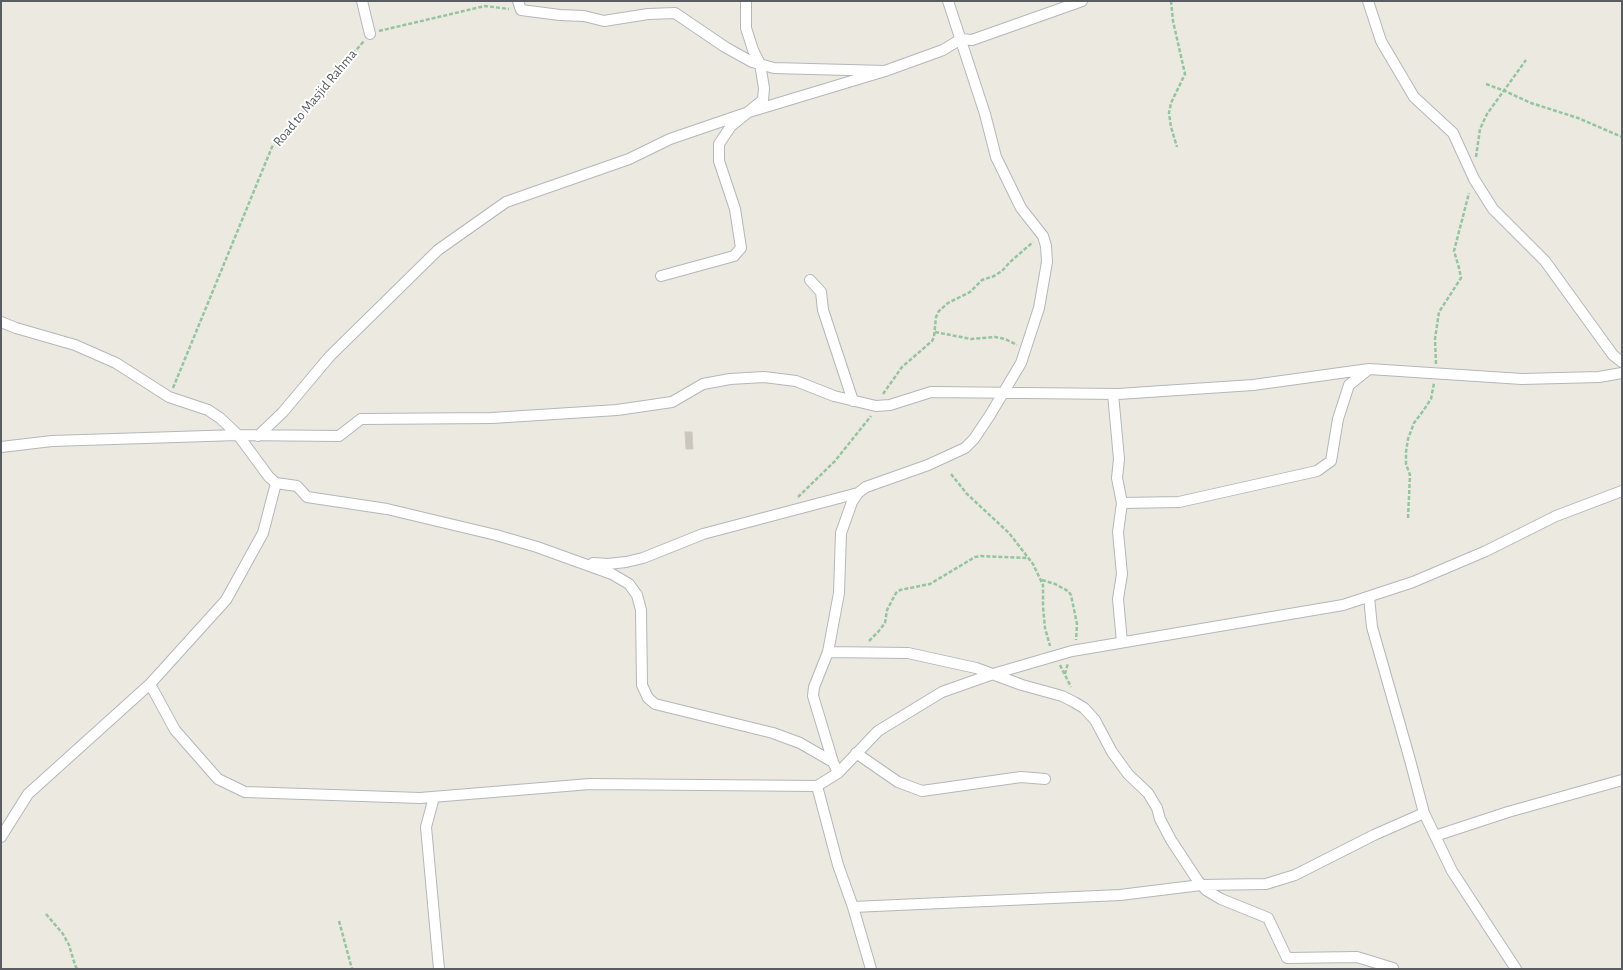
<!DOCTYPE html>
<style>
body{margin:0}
#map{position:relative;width:1623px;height:970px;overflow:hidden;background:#ece9e0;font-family:"Alegreya Sans",sans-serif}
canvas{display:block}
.frame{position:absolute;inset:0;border:2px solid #595d61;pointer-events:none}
</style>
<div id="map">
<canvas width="1623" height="970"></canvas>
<div class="frame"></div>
</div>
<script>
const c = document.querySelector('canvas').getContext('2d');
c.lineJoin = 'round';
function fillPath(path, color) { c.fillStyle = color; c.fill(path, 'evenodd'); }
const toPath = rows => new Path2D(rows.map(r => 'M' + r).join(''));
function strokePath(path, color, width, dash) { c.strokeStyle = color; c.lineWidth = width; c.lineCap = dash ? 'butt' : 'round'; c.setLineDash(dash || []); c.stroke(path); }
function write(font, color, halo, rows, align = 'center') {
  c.font = font + ' "Alegreya Sans",sans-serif'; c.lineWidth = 4; c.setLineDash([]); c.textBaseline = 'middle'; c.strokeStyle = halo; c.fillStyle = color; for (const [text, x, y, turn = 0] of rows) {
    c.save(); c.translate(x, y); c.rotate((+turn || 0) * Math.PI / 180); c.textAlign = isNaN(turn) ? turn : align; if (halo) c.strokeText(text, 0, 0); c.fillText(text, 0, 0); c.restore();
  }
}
const building = toPath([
 [685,432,692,432,693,449,686,449,685,432]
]);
fillPath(building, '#c9c5bf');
strokePath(building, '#d1cabf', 1);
const street = toPath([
 [362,1,370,34],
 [518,1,521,10,560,15,584,16,604,21,648,14,675,13,725,47,752,62,774,68,885,71,943,50,961,39],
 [1368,1,1381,41,1414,97,1453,133,1474,179,1493,209,1545,261,1613,355,1622,362],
 [961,39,972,40,1082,1],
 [661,276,734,256,741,248,735,209,719,161,719,144,731,126,763,100,764,88,760,64,753,50,746,28,746,1],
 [810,280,821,292,823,310,853,401],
 [1,322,16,328,75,345,116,363,169,397,208,410,220,418,238,435,269,477,276,483,297,486,307,497,387,509,496,535,537,547,612,574,629,584,637,595,641,610,642,685,648,698,655,704,773,733,800,743,833,762],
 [1113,394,1119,459,1117,478,1122,503,1118,532,1122,574,1118,599,1122,642],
 [258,436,283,412,330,356,438,250,506,202,629,159,670,139,749,112,885,71],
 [1,447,52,441,238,435,339,436,361,419,492,418,617,410,672,402,703,384,730,379,764,377,796,381,834,396,876,406,890,405,931,392,1118,394,1253,385,1369,369,1522,379,1599,377,1622,373],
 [1122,503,1179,502,1317,471,1331,461,1338,419,1349,385,1369,369],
 [593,563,608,564,626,562,643,558,703,534,858,493],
 [1369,597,1372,627,1410,760,1424,813,1452,871,1516,969],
 [828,652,908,653,976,668,1022,685,1062,696,1074,702,1084,708,1095,720,1112,752,1128,774,1148,793,1157,808,1160,819,1171,840,1198,881,1206,890,1221,899,1268,918,1287,958,1357,957,1393,968],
 [150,684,175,730,218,779,245,792,420,798,590,784,817,786],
 [856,753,898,782,922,791,1021,777,1045,779],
 [838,773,878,731,942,692,993,674,1072,651,1343,605,1413,582,1486,551,1556,516,1622,491],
 [434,797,426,827,439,969],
 [1435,836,1508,812,1622,780],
 [1,837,28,794,150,684,226,600,263,533,276,483],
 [853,907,1120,895,1201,885,1266,884,1295,875,1374,835,1424,813],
 [871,969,853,907,838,865,817,786,838,773,833,762,813,696,814,687,828,652,839,593,841,533,852,502,858,493,866,487,928,465,965,448,974,439,990,415,1021,363,1039,308,1047,262,1046,246,1043,236,1021,208,996,157,985,114,948,1]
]);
strokePath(street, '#b3b7bb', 12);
strokePath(toPath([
 [1171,1,1173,21,1185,74,1171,103,1169,113,1171,127,1177,147],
 [379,31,485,6,509,9],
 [1486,84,1505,91,1531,103,1578,118,1622,137],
 [1476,157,1480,129,1487,114,1526,60],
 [935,332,971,339,995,337,1005,339,1017,345],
 [1436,364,1435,339,1439,312,1461,278,1459,268,1454,251,1469,193],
 [173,388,272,147,364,41],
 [883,394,902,367,932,341,934,337,936,317,939,311,948,303,970,292,982,280,994,276,1002,271,1010,262,1033,242],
 [951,474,967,494,1009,533,1033,564,1043,585,1043,607,1045,628,1050,646],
 [798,497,835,461,871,416],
 [1408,518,1410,475,1406,464,1406,452,1408,439,1414,423,1423,411,1431,399,1434,383],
 [1042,580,1055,584,1068,591,1071,595,1077,624,1076,640],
 [869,641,878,632,885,623,887,610,896,593,900,590,930,584,975,557,981,556,1028,558],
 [1060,665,1071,687],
 [1065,674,1068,663],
 [46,914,63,934,69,945,75,965,77,969],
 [339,921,352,969]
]), '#95c5a0', 2.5, [4, 2]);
strokePath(street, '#fff', 10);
write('14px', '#595d61', '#fff', [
 ["Road to Masjid Rahma",315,98,-50]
]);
</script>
